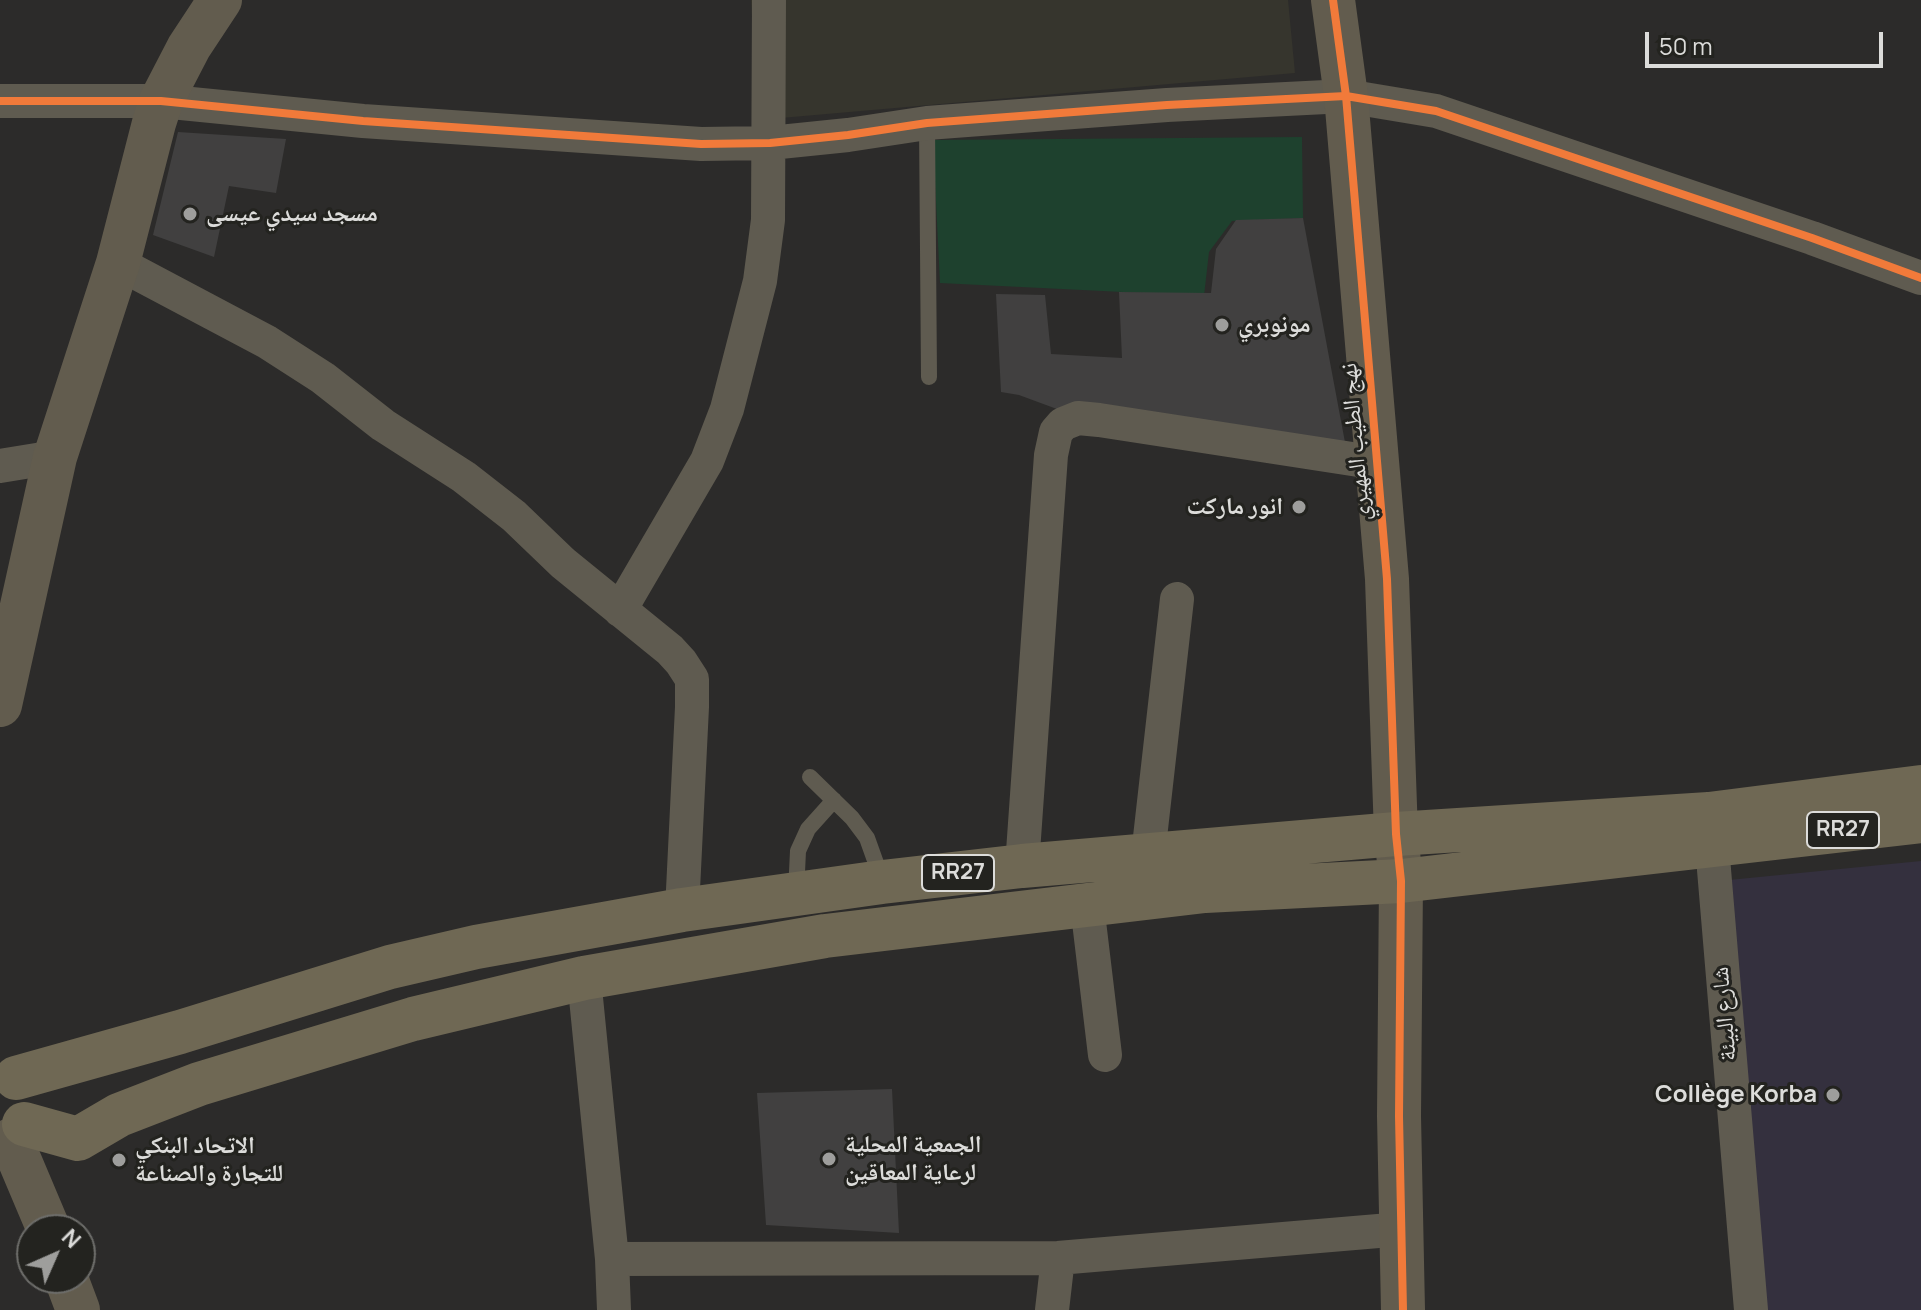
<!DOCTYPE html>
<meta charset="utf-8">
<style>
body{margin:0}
#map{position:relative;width:1921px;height:1310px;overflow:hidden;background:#2c2b2a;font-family:Manrope,sans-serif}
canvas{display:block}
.north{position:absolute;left:16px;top:1214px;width:80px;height:80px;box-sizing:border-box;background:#23231f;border:2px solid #6d6d6a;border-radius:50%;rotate:45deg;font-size:22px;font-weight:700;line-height:32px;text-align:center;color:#dcdcda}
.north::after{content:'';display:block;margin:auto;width:28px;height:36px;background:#9e9e9c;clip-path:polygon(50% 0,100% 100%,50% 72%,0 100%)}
.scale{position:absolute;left:1645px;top:32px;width:238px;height:36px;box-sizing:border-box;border:4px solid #dcdcda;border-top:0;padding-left:10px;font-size:24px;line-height:28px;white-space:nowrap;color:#dcdcda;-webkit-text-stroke:6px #23231f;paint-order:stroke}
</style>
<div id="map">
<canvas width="1921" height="1310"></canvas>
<div class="north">N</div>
<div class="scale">50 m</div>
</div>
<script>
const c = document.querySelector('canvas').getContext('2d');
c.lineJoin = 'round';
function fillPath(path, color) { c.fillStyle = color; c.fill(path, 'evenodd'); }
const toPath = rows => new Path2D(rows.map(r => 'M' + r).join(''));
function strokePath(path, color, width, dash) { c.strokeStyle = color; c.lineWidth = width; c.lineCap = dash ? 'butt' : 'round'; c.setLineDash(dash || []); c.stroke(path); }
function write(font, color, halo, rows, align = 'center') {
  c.font = font + ' Manrope,"Noto Naskh Arabic",sans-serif'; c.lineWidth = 6; c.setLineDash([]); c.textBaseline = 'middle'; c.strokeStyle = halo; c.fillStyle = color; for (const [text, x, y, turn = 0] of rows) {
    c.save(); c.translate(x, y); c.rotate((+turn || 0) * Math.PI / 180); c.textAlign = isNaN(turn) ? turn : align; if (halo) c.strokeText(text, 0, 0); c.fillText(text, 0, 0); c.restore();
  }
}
fillPath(toPath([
 [751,0,1288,0,1295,73,758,120]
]), '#36352d');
fillPath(toPath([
 [1921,861,1921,1310,1761,1310,1729,880]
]), '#34303e');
fillPath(toPath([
 [1302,137,1303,218,1232,221,1209,252,1204,296,940,283,933,140]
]), '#1e412e');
fillPath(toPath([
 [178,132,286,139,276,193,229,186,214,257,153,235],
 [1303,218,1347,453,1065,412,1019,395,1001,392,996,294,1045,295,1051,354,1122,358,1119,292,1211,293,1216,249,1236,220],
 [892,1089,899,1233,766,1225,757,1093]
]), '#414040');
strokePath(toPath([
 [927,123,929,377],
 [810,777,852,818,867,838,882,880],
 [796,893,798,851,808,829,834,800]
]), '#5f5b50', 16);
strokePath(toPath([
 [0,101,161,101,363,121,701,144,770,143,848,135,927,123,1167,105,1346,96,1436,111,1812,238,1921,278],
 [118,263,267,342,323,378,383,425,464,477,514,516,563,563,670,650,681,662,692,679,692,707,682,910],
 [0,466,55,457],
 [620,610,707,461,727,409,760,281,768,220,769,0],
 [1710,822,1751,1310],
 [1148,855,1177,599],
 [1022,866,1051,455,1056,432,1063,424,1078,418,1099,420,1378,463],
 [1087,905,1105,1055],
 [584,978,612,1259,614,1310],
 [612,1259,1058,1258,1402,1229],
 [1052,1310,1058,1258]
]), '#5f5b50', 34);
strokePath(toPath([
 [1333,0,1346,96,1387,579,1396,834,1401,881,1399,1116,1403,1310],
 [0,705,55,457,118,263,154,123,161,101,189,47,220,0],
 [11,1140,49,1230],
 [66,1278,78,1310]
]), '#625c4e', 44);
strokePath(toPath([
 [16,1078,180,1032,390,967,476,947,682,910,882,882,1022,866,1396,834,1709,814,1921,787],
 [24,1124,78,1139,119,1115,199,1084,413,1019,584,978,825,936,1205,891,1401,881,1921,821]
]), '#6f6854', 44);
strokePath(toPath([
 [1333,0,1346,96,1387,579,1396,834,1401,881,1399,1116,1403,1310],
 [0,101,161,101,363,121,701,144,770,143,848,135,927,123,1167,105,1346,96,1436,111,1812,238,1921,278]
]), '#f17a3a', 8);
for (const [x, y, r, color] of [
 [190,214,8,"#9e9e9c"],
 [1222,325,8,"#9e9e9c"],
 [1299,507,8,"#9e9e9c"],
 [1833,1095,8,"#9e9e9c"],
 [829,1159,8,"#9e9e9c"],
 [119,1160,8,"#9e9e9c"]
]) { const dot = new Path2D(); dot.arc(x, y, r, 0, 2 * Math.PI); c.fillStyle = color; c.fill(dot); strokePath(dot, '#23231f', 3); }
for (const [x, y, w] of [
 [1843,830,72],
 [958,873,72]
]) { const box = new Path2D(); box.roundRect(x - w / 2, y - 18, w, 36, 6); c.fillStyle = '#23231f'; c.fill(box); strokePath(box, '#dcdcda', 2); }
write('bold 22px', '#dcdcda', null, [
 ["RR27",1843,830],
 ["RR27",958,873]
]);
write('bold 24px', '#dcdcda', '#23231f', [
 ["مسجد سيدي عيسى",206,214],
 ["مونوبري",1238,325],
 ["انور ماركت",1283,507,"right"],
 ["Collège Korba",1817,1095,"right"],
 ["الجمعية المحلية",845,1145],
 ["لرعاية المعاقين",845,1173],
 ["الاتحاد البنكي",135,1146],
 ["للتجارة والصناعة",135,1174]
], 'left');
write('24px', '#dcdcda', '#23231f', [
 ["نهج الطيب المهيري",1356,442,-95],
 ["شارع البيئة",1725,1014,-95]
]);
</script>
